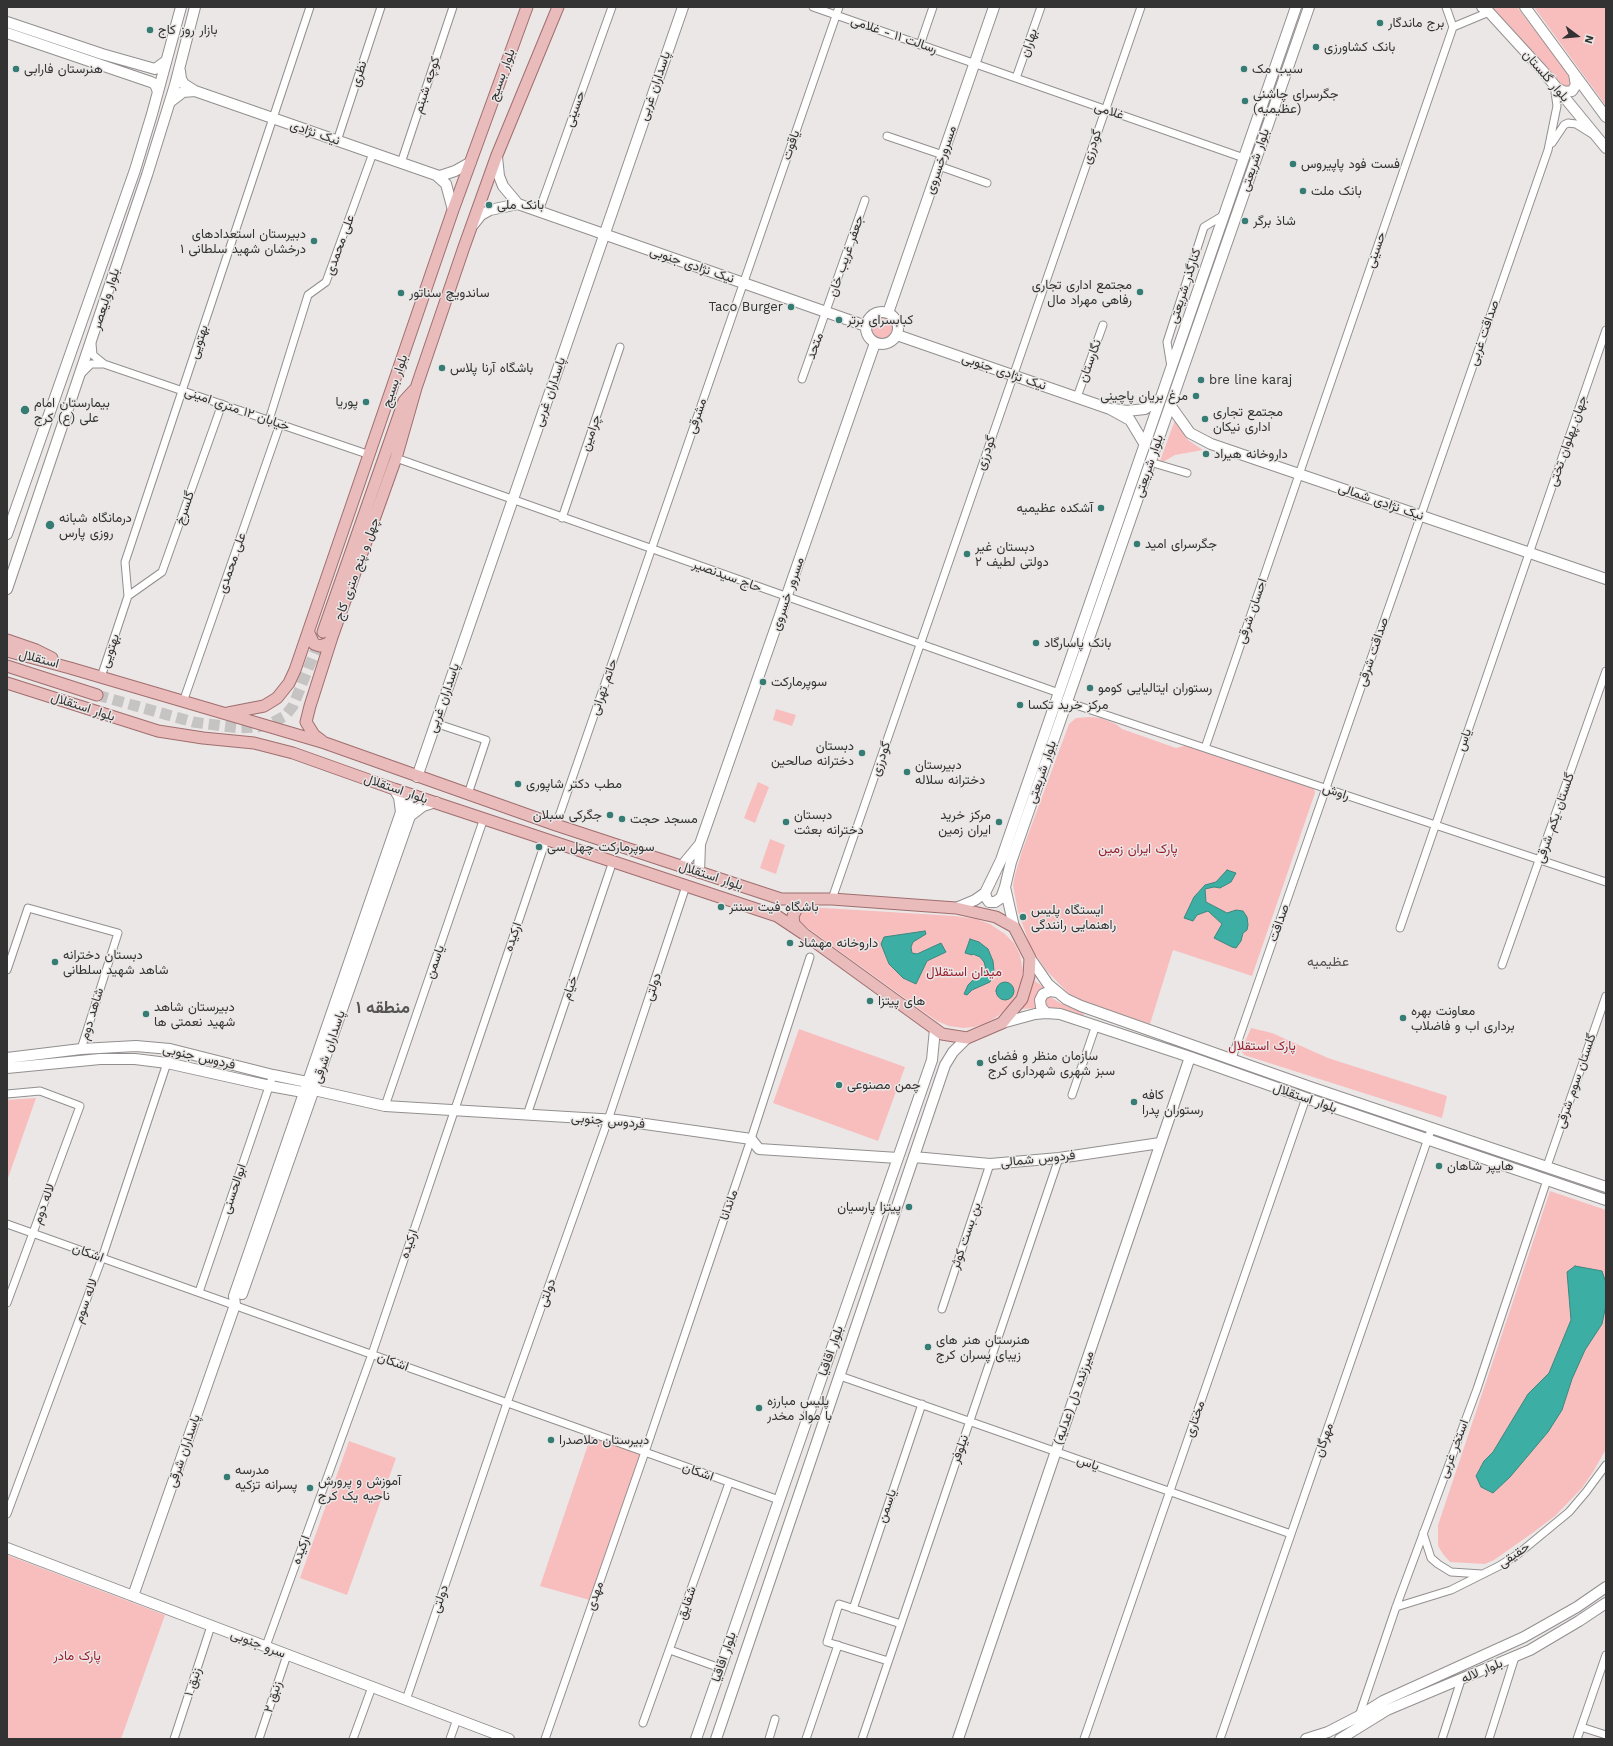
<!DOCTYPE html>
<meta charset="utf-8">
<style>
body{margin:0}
#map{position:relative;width:1613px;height:1746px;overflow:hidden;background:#ebe7e7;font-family:"Work Sans",sans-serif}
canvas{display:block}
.frame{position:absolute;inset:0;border:8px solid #343333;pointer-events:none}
.north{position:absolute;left:1557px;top:16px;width:40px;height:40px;-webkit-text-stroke:3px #ebe7e7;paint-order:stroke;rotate:106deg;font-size:11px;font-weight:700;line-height:16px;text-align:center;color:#343333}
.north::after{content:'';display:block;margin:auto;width:14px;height:18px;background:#343333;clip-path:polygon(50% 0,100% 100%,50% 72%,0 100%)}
</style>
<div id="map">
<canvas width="1613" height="1746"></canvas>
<div class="frame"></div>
<div class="north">N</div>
</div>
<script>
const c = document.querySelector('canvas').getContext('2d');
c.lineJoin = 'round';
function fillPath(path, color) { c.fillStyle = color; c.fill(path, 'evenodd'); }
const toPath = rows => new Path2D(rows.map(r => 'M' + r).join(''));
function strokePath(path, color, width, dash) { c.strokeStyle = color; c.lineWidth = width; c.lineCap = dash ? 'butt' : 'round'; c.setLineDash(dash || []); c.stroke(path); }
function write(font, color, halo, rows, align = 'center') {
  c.font = font + ' "Work Sans",Vazirmatn,sans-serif'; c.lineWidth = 3; c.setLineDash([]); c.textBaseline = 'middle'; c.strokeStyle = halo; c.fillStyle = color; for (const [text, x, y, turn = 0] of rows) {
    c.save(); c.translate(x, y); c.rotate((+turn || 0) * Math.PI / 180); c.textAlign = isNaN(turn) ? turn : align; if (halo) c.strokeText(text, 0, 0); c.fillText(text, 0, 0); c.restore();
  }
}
fillPath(toPath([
 [1489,7,1517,7,1570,75,1571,80,1569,86,1561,87],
 [1534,7,1606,8,1606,106],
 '867 328a15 15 0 1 1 30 0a15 15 0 1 1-30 0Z',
 [1175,420,1188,440,1203,450,1175,455,1163,462,1160,461],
 [776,709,796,715,792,726,773,720],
 [1089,717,1101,718,1116,724,1122,729,1176,748,1191,744,1314,788,1315,793,1252,976,1173,950,1150,1024,1084,1002,1069,994,1046,970,1039,960,1030,945,1018,912,1013,885,1015,875,1022,851,1069,724,1076,718],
 [758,782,769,787,755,823,744,818],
 [770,839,785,845,776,874,760,868],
 [808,907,955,916,976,919,990,924,1005,934,1014,943,1020,955,1023,970,1020,987,1016,999,998,1016,986,1023,974,1027,963,1028,949,1026,937,1021,917,1007,798,921,798,913],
 [1032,979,1045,988,1038,1008,1022,1009,1030,993],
 [1049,996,1060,1003,1085,1012,1083,1016,1059,1008,1047,1008,1043,999],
 [1251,1028,1272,1033,1328,1058,1447,1096,1442,1118,1244,1055,1241,1050],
 [799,1029,905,1067,878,1141,773,1103],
 [36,1098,7,1181,7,1100],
 [1550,1191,1606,1210,1606,1449,1593,1472,1582,1488,1555,1516,1531,1534,1494,1560,1485,1564,1450,1562,1443,1554,1438,1546,1438,1525],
 [592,1433,645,1452,593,1601,540,1586],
 [349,1441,396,1458,347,1595,300,1578],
 [7,1555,165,1615,121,1739,7,1739]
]), '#f8bebd');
const water = toPath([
 [1227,870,1236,873,1231,882,1220,888,1214,887,1205,889,1206,902,1227,913,1236,910,1243,911,1247,917,1248,925,1247,930,1243,933,1241,941,1236,948,1232,947,1214,938,1222,924,1208,911,1197,915,1193,921,1184,918,1194,897,1205,885,1216,882,1227,870],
 [925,931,926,934,913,942,911,947,912,953,917,954,941,943,946,952,927,961,916,984,903,978,889,964,881,944,884,937,925,931],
 [970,939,979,942,988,949,993,961,994,971,990,982,972,990,967,995,964,994,968,985,973,980,982,976,986,969,984,962,980,957,973,954,972,955,965,953,970,939],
 '996 991a9 9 0 1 1 18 0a9 9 0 1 1-18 0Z',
 [1575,1266,1602,1271,1606,1283,1606,1305,1602,1324,1585,1350,1572,1379,1562,1410,1548,1432,1510,1477,1493,1493,1481,1487,1476,1476,1484,1461,1493,1452,1528,1394,1549,1373,1571,1320,1567,1272,1575,1266]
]);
fillPath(water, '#3caea3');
strokePath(water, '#3a8981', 1);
strokePath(toPath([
 [97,695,193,722,239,728,258,727,270,724,285,716,293,706,323,632]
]), '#c6c3c3', 11, [11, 5.5]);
const street = toPath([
 [813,7,1244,158],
 [1446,7,1453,27],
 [1453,27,1489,12],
 [920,45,933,7],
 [1016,78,1041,7],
 [887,136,943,155],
 [337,141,381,7],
 [1552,143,1564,125,1568,123,1576,124,1592,134],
 [401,163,453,7],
 [939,166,987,183],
 [539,211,612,7],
 [104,364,370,455],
 [1171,367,1167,342,1204,227,1224,215],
 [81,374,91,364,104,364,93,355,92,344],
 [802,379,865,200],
 [1077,397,1103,325],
 [269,420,308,295,326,282,373,153],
 [396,458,1059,693],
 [1150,462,1187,473],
 [562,518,620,347],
 [128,596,162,572,222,404],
 [101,677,128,596,125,562,310,7],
 [183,702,280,424],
 [1067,702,1606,882],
 [435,723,486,740,468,794],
 [1205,748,1453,27],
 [556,825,839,7],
 [832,899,1141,7],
 [1400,928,1606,330],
 [1502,965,1606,671],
 [7,970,28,908,118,933,81,1049],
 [1232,1058,1548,150,1557,106,1554,85],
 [7,1094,40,1091,80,1106,7,1303],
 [1072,1095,1096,1025],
 [385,1106,484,818],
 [527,1115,613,861],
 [1547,1166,1606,996],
 [7,1224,779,1500],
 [199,1292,273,1075],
 [942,1309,990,1164],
 [840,1376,1291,1534],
 [7,1514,102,1258,167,1063,170,1049],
 [1423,1533,1431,1558,1438,1564,1451,1572,1482,1574],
 [1396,1607,1451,1590,1499,1566,1518,1554,1569,1512,1586,1492,1606,1465],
 [853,1609,922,1404],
 [266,1646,372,1354,546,840],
 [670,1650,720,1668],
 [888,1661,827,1642,839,1604,901,1624],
 [406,1700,507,1403,608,1120,686,886],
 [1359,1716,1396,1607,1477,1389,1547,1180],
 [643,1723,729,1483],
 [1581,1727,1606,1735],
 [174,1739,211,1626],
 [259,1739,287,1655],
 [353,1739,372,1687],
 [450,1739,457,1719],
 [545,1739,645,1452,751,1139,810,957],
 [769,1739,775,1719],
 [806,1739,838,1645],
 [862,1739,1059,1158],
 [1084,1739,1306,1098],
 [1220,1739,1432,1127],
 [1442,1739,1461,1680],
 [1489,1739,1515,1657],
 [1577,1739,1606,1655]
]);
const secondary = toPath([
 [1482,7,1489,12,1542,70,1606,148],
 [1525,7,1606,117],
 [7,22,102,54,155,69,166,61],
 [7,33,151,82,155,84,158,92],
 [1557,88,1565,92,1572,91,1576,85,1574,74],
 [195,91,436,175,446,184,453,210],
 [170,102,183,92,195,91,184,84,181,79,180,71],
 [497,157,499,176,503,186,518,204,866,326],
 [436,175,440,176,455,171,471,162],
 [473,225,481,215,490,210,518,204],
 '866 328a16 16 0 1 1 32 0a16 16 0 1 1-32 0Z',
 [888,313,994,7],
 [897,335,1110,409,1130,420,1145,445],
 [1170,405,1190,433,1211,444,1606,579],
 [1114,409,1127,411,1145,409,1161,398],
 [7,534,135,170,152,114,181,7],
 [7,589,147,175,175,85,195,7],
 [417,777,683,7],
 [401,812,405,803,410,803,412,807,410,816],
 [681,867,700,844],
 [699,873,700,844,875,343],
 [985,893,987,899,989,902,995,902,1001,898,1005,887],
 [956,908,975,900,985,893,1001,860,1296,7],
 [1014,927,1005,887,1011,862,1309,7],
 [1030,958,1048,984,1066,999,1081,1006,1310,1087,1606,1187],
 [1046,1013,1041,1007,1040,1000,1043,994,1050,991,1057,992],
 [1002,1023,1035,1014,1046,1013,1060,1014,1190,1057,1306,1098,1606,1200],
 [7,1058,81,1049,136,1046,170,1049,273,1075,307,1082,311,1087],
 [7,1068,100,1059,135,1059,167,1063,270,1086,303,1092,314,1090,385,1106,617,1120,751,1139,759,1149,898,1158],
 [914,1157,990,1164,1059,1158,1160,1143],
 [242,1294,410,816,423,806,436,802],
 [7,1548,509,1739],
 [133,1596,235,1305,234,1296,401,812,399,797,394,789],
 [696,1739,932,1060,935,1029],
 [716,1739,945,1065,953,1052,967,1038],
 [958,1739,1190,1057],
 [1306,1739,1328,1732,1359,1716,1383,1701,1524,1637,1577,1607,1606,1587],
 [1340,1739,1387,1710,1530,1650,1579,1621,1606,1603]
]);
const primary = toPath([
 [323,632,404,401,414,390],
 [309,633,314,644,320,646,329,643,332,637],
 [7,640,36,650,52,658],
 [7,651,70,668,325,743,556,825,781,899,810,899],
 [7,666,97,695],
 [7,683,158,731,203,738,254,743,293,753,394,789,777,916,804,934,942,1034,967,1038,1002,1023,1022,999,1029,976,1030,958,1014,927,996,917,956,908,832,899,810,899,797,908,793,916,794,924,804,934],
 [228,713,264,706,277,698,289,683,295,670,453,210,527,7],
 [322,741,314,735,306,722,310,706,332,637,396,458,416,388,464,247,497,155,558,7]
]);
strokePath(street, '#938f8f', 9);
strokePath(secondary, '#938f8f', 12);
strokePath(primary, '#a06e6e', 13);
strokePath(street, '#fff', 7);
strokePath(secondary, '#fff', 10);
strokePath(primary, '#e9bbbb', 11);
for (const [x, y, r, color] of [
 [1380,23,4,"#357c74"],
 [150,30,4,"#357c74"],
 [1316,47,4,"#357c74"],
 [16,69,4,"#357c74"],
 [1244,69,4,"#357c74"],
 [1245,101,4,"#357c74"],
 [1293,164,4,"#357c74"],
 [1303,191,4,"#357c74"],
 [489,205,4,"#357c74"],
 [1245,221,4,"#357c74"],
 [314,241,4,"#357c74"],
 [1140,292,4,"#357c74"],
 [401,293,4,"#357c74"],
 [791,307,4,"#357c74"],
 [839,320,4,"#357c74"],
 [442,368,4,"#357c74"],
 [1201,380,4,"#357c74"],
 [1196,396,4,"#357c74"],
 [366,402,4,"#357c74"],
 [25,410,5,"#357c74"],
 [1205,419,4,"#357c74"],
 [1206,454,4,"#357c74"],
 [1101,508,4,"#357c74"],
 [50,525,5,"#357c74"],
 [1137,544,4,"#357c74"],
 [967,554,4,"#357c74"],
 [1036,643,4,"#357c74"],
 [763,682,4,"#357c74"],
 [1090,688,4,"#357c74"],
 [1020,705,4,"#357c74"],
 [862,753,4,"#357c74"],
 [907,772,4,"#357c74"],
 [518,784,4,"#357c74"],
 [610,815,4,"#357c74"],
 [622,819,4,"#357c74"],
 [786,822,4,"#357c74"],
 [999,822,4,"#357c74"],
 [539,847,4,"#357c74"],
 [721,907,4,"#357c74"],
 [1023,917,4,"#357c74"],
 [790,943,4,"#357c74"],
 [55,962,4,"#357c74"],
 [870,1001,4,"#357c74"],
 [146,1014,4,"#357c74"],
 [1403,1018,4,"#357c74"],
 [980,1063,4,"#357c74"],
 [839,1085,4,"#357c74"],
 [1134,1102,4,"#357c74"],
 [1439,1166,4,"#357c74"],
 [909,1207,4,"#357c74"],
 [928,1347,4,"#357c74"],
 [759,1408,4,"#357c74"],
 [551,1440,4,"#357c74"],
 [227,1477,4,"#357c74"],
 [310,1488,4,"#357c74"]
]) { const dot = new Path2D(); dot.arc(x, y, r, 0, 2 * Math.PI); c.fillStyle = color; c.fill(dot); strokePath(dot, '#ebe7e7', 1.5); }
write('13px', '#343333', '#ebe7e7', [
 ["برج ماندگار",1388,23],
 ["بازار روز کاج",158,30],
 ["بانک کشاورزی",1324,47],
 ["هنرستان فارابی",24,69],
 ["سیب مک",1252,69],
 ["جگرسرای چاشنی",1253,94],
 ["(عظیمیه)",1253,109],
 ["فست فود پاپیروس",1301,164],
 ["بانک ملت",1311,191],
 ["بانک ملی",497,205],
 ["شاذ برگر",1253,221],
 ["دبیرستان استعدادهای",306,234,"right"],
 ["درخشان شهید سلطانی ۱",306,249,"right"],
 ["مجتمع اداری تجاری",1132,285,"right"],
 ["رفاهی مهراد مال",1132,300,"right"],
 ["ساندویچ سناتور",409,293],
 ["Taco Burger",783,307,"right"],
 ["کبابسرای برتر",847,320],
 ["باشگاه آرنا پلاس",450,368],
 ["bre line karaj",1209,380],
 ["مرغ بریان پاچینی",1188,396,"right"],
 ["پوریا",358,402,"right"],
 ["بیمارستان امام",34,403],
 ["علی (ع) کرج",34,418],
 ["مجتمع تجاری",1213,412],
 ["اداری نیکان",1213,427],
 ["داروخانه هیراد",1214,454],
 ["آشکده عظیمیه",1093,508,"right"],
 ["درمانگاه شبانه",59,518],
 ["روزی پارس",59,533],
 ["جگرسرای امید",1145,544],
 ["دبستان غیر",975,547],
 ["دولتی لطیف ۲",975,562],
 ["بانک پاسارگاد",1044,643],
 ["سوپرمارکت",771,682],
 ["رستوران ایتالیایی کومو",1098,688],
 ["مرکز خرید تکسا",1028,705],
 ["دبستان",854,746,"right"],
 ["دخترانه صالحین",854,761,"right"],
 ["دبیرستان",915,765],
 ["دخترانه سلاله",915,780],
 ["مطب دکتر شاپوری",526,784],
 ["جگرکی سبلان",602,815,"right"],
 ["دبستان",794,815],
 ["دخترانه بعثت",794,830],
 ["مرکز خرید",991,815,"right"],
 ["ایران زمین",991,830,"right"],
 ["مسجد حجت",630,819],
 ["سوپرمارکت چهل سی",547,847],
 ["باشگاه فیت سنتر",729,907],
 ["ایستگاه پلیس",1031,910],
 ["راهنمایی رانندگی",1031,925],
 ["داروخانه مهشاد",798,943],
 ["دبستان دخترانه",63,955],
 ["شاهد شهید سلطانی",63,970],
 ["های پیتزا",878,1001],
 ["دبیرستان شاهد",154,1007],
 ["شهید نعمتی ها",154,1022],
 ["معاونت بهره",1411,1011],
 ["برداری اب و فاضلاب",1411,1026],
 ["سازمان منظر و فضای",988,1056],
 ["سبز شهری شهرداری کرج",988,1071],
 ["چمن مصنوعی",847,1085],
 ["کافه",1142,1095],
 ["رستوران پدرا",1142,1110],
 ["هایپر شاهان",1447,1166],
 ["پیتزا پارسیان",901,1207,"right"],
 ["هنرستان هنر های",936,1340],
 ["زیبای پسران کرج",936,1355],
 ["پلیس مبارزه",767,1401],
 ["با مواد مخدر",767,1416],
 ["دبیرستان ملاصدرا",559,1440],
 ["مدرسه",235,1470],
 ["پسرانه تزکیه",235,1485],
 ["آموزش و پرورش",318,1481],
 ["ناحیه یک کرج",318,1496]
], 'left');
write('13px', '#343333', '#ebe7e7', [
 ["رسالت ۱۱ - غلامی",894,35,19],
 ["بهاران",1029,43,-71],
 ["نظری",359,74,-72],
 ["بلوار بسیج",502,75,-70],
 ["بلوار گلستان",1546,76,49],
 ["کوچه شبنم",427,85,-72],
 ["پاسداران غربی",655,86,-71],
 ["حسینی",575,109,-70],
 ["غلامی",1109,111,19],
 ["نیک نژادی",315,133,19],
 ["یاقوت",791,145,-71],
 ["گودرزی",1092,147,-71],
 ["مسرورخسروی",941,160,-71],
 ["بلوار شریعتی",1255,160,-71],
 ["علی محمدی",340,245,-70],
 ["حسینی",1376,250,-71],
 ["جعفر غریب خان",846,256,-71],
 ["نیک نژادی جنوبی",692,265,19],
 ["کنارگذر شریعتی",1185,286,-72],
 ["بلوار ولیعصر",106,299,-72],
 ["صداقت غربی",1484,333,-71],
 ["بهتویی",199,342,-72],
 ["متحد",815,346,-70],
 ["نگارستان",1090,361,-70],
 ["نیک نژادی جنوبی",1004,372,19],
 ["بلوار بسیج",395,381,-71],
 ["پاسداران غربی",550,392,-71],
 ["خیابان ۱۲ متری امینی",237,409,19],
 ["مشرقی",697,416,-71],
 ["چرامین",591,433,-71],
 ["جهان پهلوان تختی",1568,441,-71],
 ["گودرزی",986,453,-71],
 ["بلوار شریعتی",1149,466,-71],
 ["نیک نژادی شمالی",1381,502,19],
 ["گلسرخ",185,508,-71],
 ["علی محمدی",232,563,-71],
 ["چهل و پنج متری کاج",357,569,-70],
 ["حاج سیدنصیر",727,576,20],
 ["مسرور خسروی",788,594,-71],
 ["احسان شرقی",1252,611,-71],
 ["بهتویی",110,651,-71],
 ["صداقت شرقی",1373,652,-71],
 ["استقلال",39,659,15],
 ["حاتم تهرانی",604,687,-71],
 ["پاسداران غربی",444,698,-71],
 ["بلوار استقلال",83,707,18],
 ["یاس",1464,740,-71],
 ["گودرزی",881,759,-71],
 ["بلوار شریعتی",1042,772,-71],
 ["بلوار استقلال",396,789,19],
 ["راوش",1336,792,18],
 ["گلستان یکم شرقی",1555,818,-71],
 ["بلوار استقلال",711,876,18],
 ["صداقت",1279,923,-71],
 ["ارکیده",513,937,-71],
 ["یاسمن",435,962,-71],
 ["دولتی",653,987,-71],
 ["خیام",570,988,-71],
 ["شاهد دوم",92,1014,-73],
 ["پاسداران شرقی",329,1047,-71],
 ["فردوس جنوبی",199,1057,13],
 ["گلستان سوم شرقی",1576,1081,-71],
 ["بلوار استقلال",1305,1098,19],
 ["فردوس جنوبی",608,1121,5],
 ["فردوس شمالی",1038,1159,-6],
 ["ابوالحسنی",234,1189,-71],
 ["لاله دوم",44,1204,-70],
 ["ماندانا",729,1205,-71],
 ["بن بست کوثر",966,1236,-71],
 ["ارکیده",409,1244,-71],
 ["اشکان",88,1253,20],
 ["دولتی",547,1293,-70],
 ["لاله سوم",86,1301,-70],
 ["بلوار اقاقیا",831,1351,-71],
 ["اشکان",393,1362,20],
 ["میرزنده دل (عدلیه)",1074,1398,-71],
 ["مختاری",1195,1419,-71],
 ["مهرگان",1324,1440,-71],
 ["نیلوفر",960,1449,-71],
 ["استخر غربی",1454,1449,-69],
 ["پاسداران شرقی",184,1451,-71],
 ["یاس",1088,1463,19],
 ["اشکان",698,1472,20],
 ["یاسمن",887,1506,-71],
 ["ارکیده",301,1550,-70],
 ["حقیقی",1514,1555,-34],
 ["مهدی",595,1596,-71],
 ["دولتی",440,1599,-71],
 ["شقایق",687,1603,-71],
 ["سرو جنوبی",258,1644,21],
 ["بلوار اقاقیا",724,1657,-71],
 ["بلوار لاله",1482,1671,-23],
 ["زنبق ۱",193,1682,-72],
 ["زنبق ۲",273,1697,-72]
]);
write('13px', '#991e2e', '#ebe7e7', [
 ["پارک ایران زمین",1138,849],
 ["میدان استقلال",964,972],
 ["پارک استقلال",1262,1046],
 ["پارک مادر",77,1656]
]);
write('14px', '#565353', '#ebe7e7', [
 ["عظیمیه",1328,962]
]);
write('bold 17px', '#565353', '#ebe7e7', [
 ["منطقه ۱",383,1008]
]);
</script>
